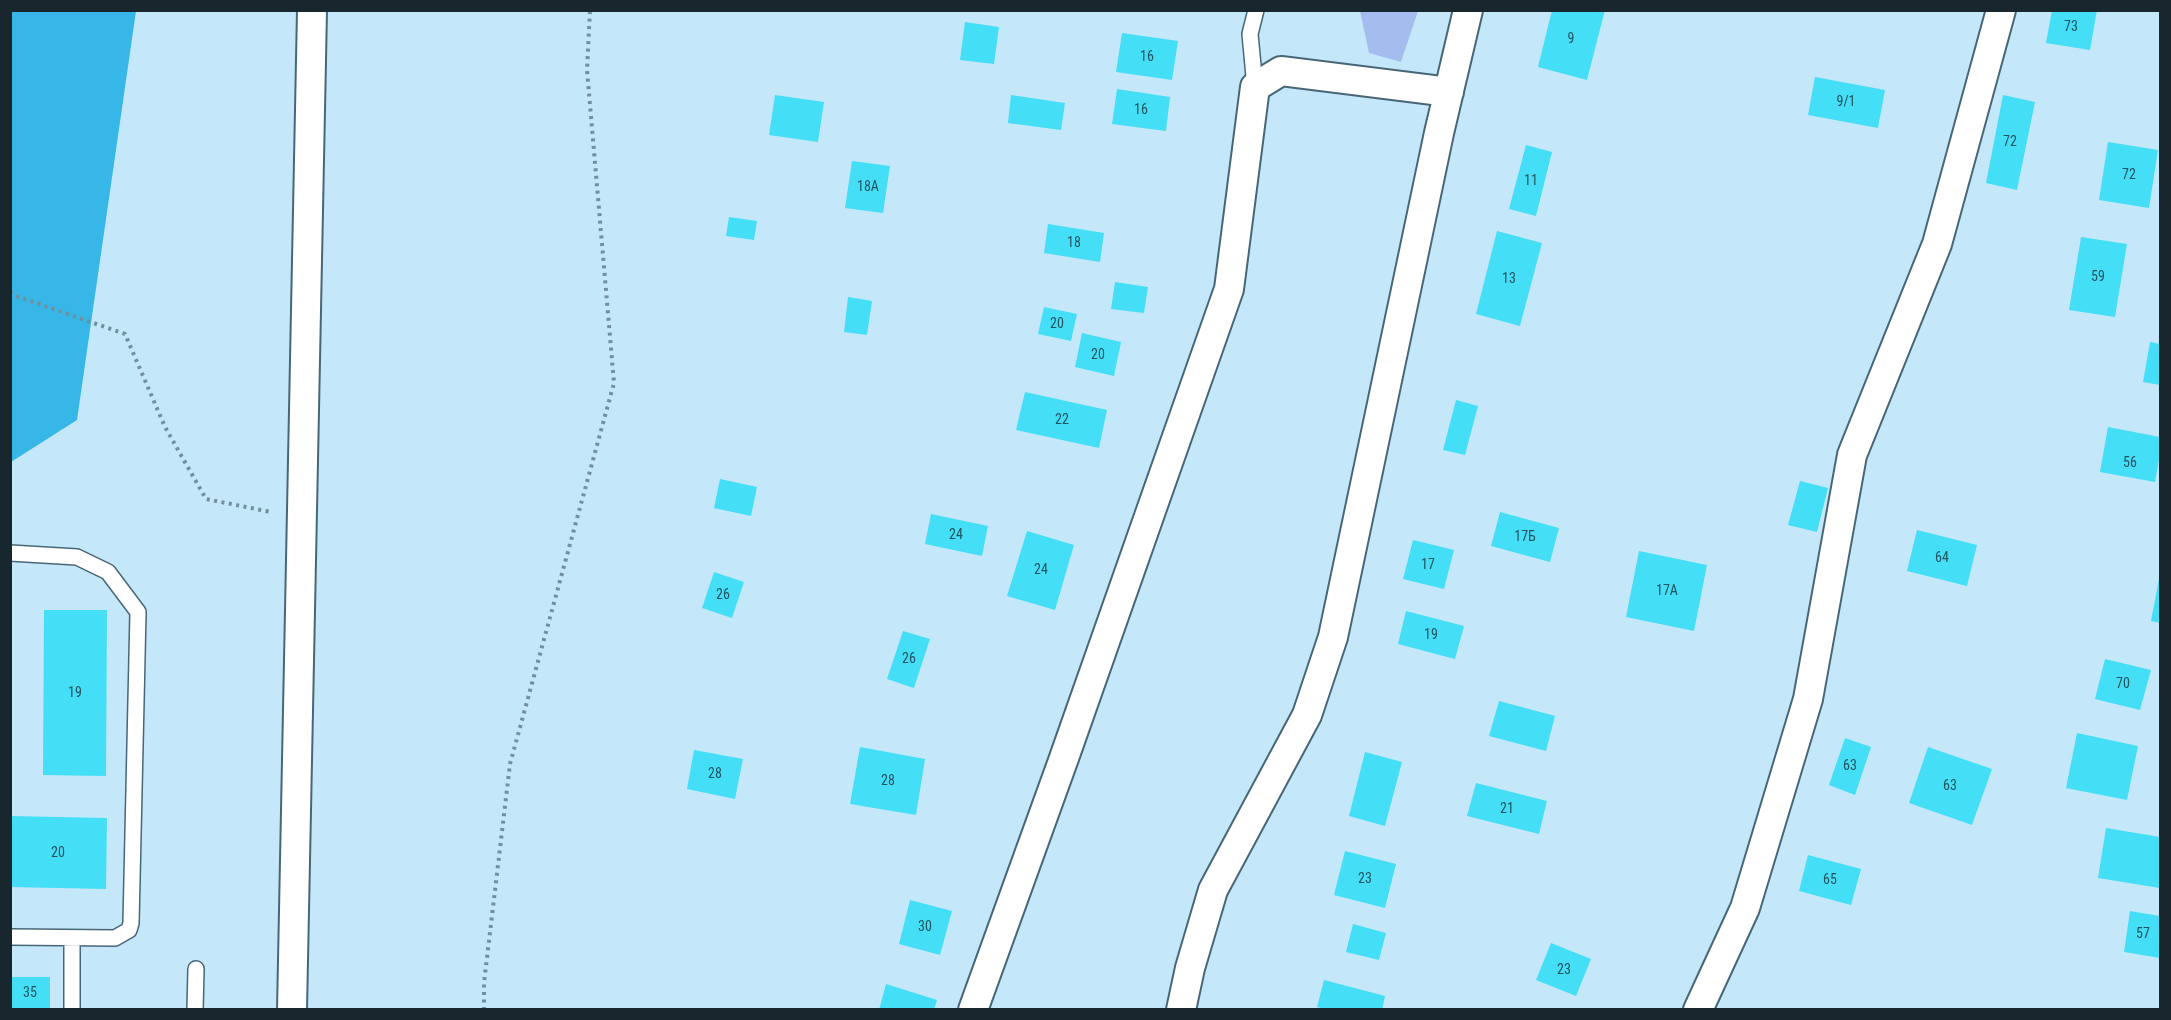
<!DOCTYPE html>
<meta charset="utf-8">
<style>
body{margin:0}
#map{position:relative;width:2171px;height:1020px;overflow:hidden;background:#c4e8fa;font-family:"Roboto Condensed",sans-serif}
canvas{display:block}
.frame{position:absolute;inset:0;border:12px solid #18262d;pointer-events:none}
</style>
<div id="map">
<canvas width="2171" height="1020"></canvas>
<div class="frame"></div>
</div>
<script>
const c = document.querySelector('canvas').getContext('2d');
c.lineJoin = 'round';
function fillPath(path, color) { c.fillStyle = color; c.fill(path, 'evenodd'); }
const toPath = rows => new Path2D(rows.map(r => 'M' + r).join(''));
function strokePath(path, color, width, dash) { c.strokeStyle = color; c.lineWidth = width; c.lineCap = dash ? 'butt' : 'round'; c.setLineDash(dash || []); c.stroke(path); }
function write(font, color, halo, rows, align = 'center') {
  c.font = font + ' "Roboto Condensed",sans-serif'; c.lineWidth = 4.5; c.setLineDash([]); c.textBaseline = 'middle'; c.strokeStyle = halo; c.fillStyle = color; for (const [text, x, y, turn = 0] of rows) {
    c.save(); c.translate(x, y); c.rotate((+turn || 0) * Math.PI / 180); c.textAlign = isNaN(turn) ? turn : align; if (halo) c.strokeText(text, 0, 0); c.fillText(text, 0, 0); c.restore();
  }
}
fillPath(toPath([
 [11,10,136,11,77,420,11,462]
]), '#36b7e8');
fillPath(toPath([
 [1360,11,1418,11,1401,62,1369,53]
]), '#a5bcef');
fillPath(toPath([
 [1552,10,1605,10,1587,80,1538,67],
 [2052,10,2097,10,2090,50,2046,43],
 [965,22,999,27,994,64,960,60],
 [1122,33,1178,41,1172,80,1116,72],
 [1815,77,1885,90,1878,128,1808,115],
 [1117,89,1170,97,1166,131,1112,124],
 [775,95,824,102,818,142,769,135],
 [1011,95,1065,103,1061,130,1008,123],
 [2003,95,2035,102,2017,190,1986,183],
 [2108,142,2158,150,2149,208,2099,200],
 [1526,145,1552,152,1536,216,1509,209],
 [852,161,890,166,883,213,845,208],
 [729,217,757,221,754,240,726,236],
 [1048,224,1104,233,1100,262,1044,253],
 [1497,231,1542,243,1520,326,1476,314],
 [2081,237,2127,244,2115,317,2069,310],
 [1115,282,1148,287,1144,313,1111,309],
 [848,297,872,301,867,335,844,332],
 [1044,307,1077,314,1071,341,1038,334],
 [1082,333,1121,342,1114,376,1075,367],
 [2150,342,2160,344,2160,385,2143,382],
 [1025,392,1107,410,1099,448,1016,430],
 [1456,400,1478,406,1465,455,1443,450],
 [2108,427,2160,437,2160,454,2155,482,2100,472],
 [720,479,757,487,751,516,714,508],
 [1800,481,1828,488,1817,532,1788,525],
 [1500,512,1559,528,1550,562,1491,546],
 [931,514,988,526,982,556,925,544],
 [1917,530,1977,545,1967,586,1907,571],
 [1027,531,1074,545,1055,610,1007,596],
 [1413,540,1454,550,1444,589,1403,579],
 [1639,551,1707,565,1694,631,1626,617],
 [714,572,744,582,732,618,702,608],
 [2159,579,2160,579,2160,623,2151,621],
 [44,610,107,610,106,776,43,775],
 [1406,611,1464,626,1455,659,1398,644],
 [903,631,930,639,914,688,887,679],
 [2105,659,2151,670,2140,710,2095,699],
 [1499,701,1555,716,1546,751,1489,736],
 [2077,733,2138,746,2127,800,2066,788],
 [1845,738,1871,747,1855,795,1829,785],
 [860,747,925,759,916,815,850,804],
 [1928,747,1992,769,1972,825,1909,803],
 [694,750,743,759,735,799,687,789],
 [1365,752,1402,762,1385,826,1349,816],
 [1476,783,1547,801,1539,834,1467,816],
 [10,816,107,818,106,889,10,887],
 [2106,828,2160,837,2160,888,2098,878],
 [1345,851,1396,864,1385,908,1334,895],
 [1808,855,1861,869,1851,905,1799,891],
 [910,900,952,911,940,955,899,944],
 [2130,911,2160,916,2160,958,2124,952],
 [1353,924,1386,933,1379,960,1346,952],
 [1551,943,1591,959,1576,996,1536,980],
 [10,977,50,977,50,1010,10,1010],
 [1324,980,1385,996,1382,1010,1327,1010,1317,1007],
 [886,984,937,1000,934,1010,879,1010]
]), '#44def6');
const service = toPath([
 [1255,87,1250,34,1256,10],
 [10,553,77,557,108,572,138,612,131,923,129,930,115,938,10,937],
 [72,1010,72,938],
 [195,1010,196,969]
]);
const minor = toPath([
 [292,1010,312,10],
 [973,1010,1064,758,1229,289,1255,87,1281,71,1449,92],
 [1181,1010,1190,968,1213,890,1307,715,1333,637,1439,133,1468,10],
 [1698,1010,1745,908,1808,699,1852,455,1937,244,2001,10]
]);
strokePath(service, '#476777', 18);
strokePath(minor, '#476777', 32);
strokePath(toPath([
 [10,292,16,296,125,334,165,427,206,499,271,512],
 [484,1010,484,983,510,764,614,383,587,70,590,10]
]), '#748e9b', 4, [3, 4.5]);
strokePath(service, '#fff', 15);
strokePath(minor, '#fff', 28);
write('14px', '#23545f', null, [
 ["73",2071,27],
 ["9",1571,39],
 ["16",1147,57],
 ["9/1",1846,102],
 ["16",1141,110],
 ["72",2010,142],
 ["72",2129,175],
 ["11",1531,181],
 ["18А",868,187],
 ["18",1074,243],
 ["59",2098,277],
 ["13",1509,279],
 ["20",1057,324],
 ["20",1098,355],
 ["22",1062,420],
 ["56",2130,463],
 ["24",956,535],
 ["17Б",1525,537],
 ["64",1942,558],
 ["17",1428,565],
 ["24",1041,570],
 ["17А",1667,591],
 ["26",723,595],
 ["19",1431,635],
 ["26",909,659],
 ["70",2123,684],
 ["19",75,693],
 ["63",1850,766],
 ["28",715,774],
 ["28",888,781],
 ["63",1950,786],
 ["21",1507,809],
 ["20",58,853],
 ["23",1365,879],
 ["65",1830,880],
 ["30",925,927],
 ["57",2143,934],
 ["23",1564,970],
 ["35",30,993]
]);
</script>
